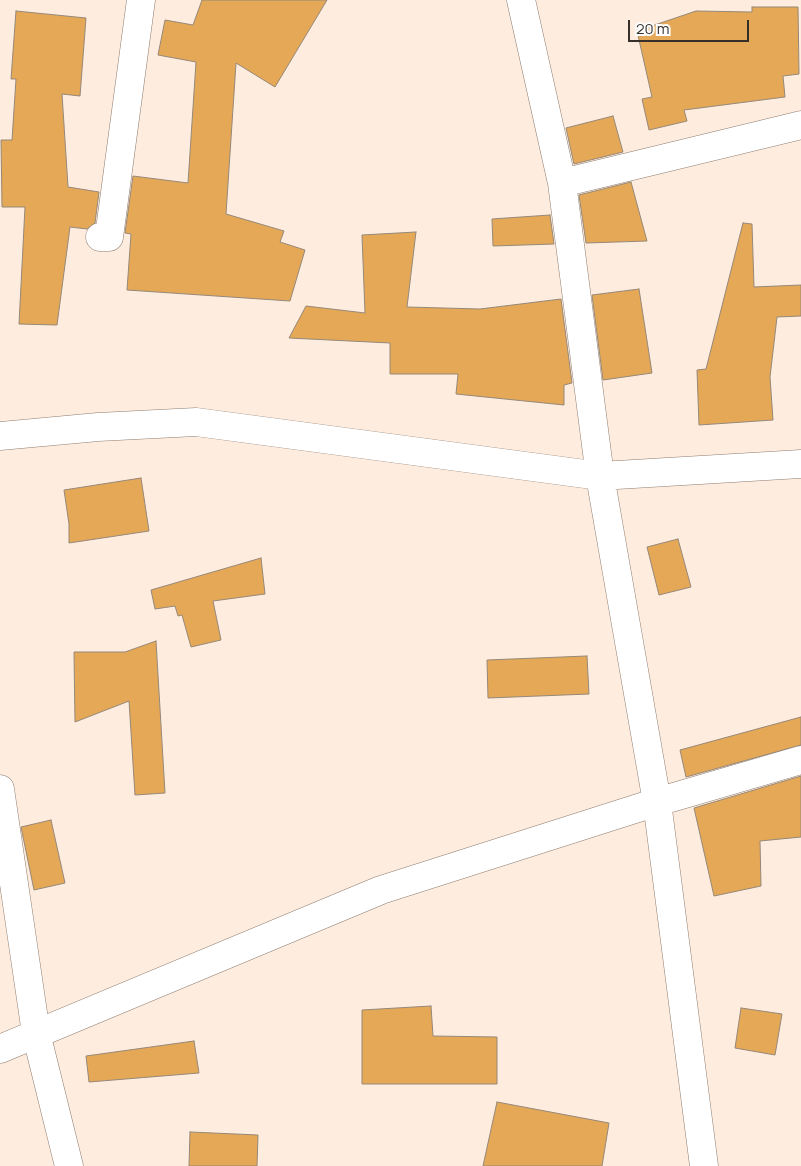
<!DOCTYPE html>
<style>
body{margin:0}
#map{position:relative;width:801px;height:1166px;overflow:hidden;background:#feecde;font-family:Manrope,sans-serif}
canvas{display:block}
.scale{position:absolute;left:628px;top:20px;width:121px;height:22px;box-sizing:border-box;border:2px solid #362f2a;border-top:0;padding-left:6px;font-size:15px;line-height:18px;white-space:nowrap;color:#362f2a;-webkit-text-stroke:4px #fdfdfd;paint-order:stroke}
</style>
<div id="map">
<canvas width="801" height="1166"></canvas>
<div class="scale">20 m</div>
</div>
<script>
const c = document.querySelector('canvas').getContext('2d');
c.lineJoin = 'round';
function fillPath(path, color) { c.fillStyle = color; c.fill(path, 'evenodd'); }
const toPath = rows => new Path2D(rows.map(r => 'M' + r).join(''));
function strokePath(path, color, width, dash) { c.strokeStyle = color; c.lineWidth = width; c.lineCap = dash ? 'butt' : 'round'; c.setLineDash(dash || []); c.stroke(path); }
const building = toPath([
 [202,0,327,0,275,87,236,63,226,214,284,231,280,242,305,250,290,301,127,290,131,234,125,233,133,176,188,183,196,62,158,55,165,20,193,25,202,0],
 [752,7,798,7,799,74,783,76,785,97,684,110,687,121,649,130,642,99,652,97,637,31,696,11,752,12,752,7],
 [16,11,86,18,80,96,62,94,68,187,99,192,95,223,87,229,70,227,57,325,19,324,25,207,2,207,1,140,12,140,16,79,11,79,16,11],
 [613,116,623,152,574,164,566,128,613,116],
 [631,182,647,241,586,243,579,195,631,182],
 [550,215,554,244,493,246,492,219,550,215],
 [743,223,752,224,754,287,801,285,801,316,777,317,770,377,773,420,699,425,697,370,706,369,743,223],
 [416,232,407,307,480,309,561,299,572,383,564,385,564,405,456,394,458,374,390,374,390,343,289,338,306,306,365,313,362,235,416,232],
 [639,289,652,373,603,380,592,295,639,289],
 [141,478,149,531,69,543,69,524,64,490,141,478],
 [678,539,691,587,659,595,647,547,678,539],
 [261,558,265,594,213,601,221,640,191,647,182,615,178,616,175,606,155,609,151,590,261,558],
 [156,641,165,793,135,795,129,701,75,722,74,652,125,652,156,641],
 [587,656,589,694,488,698,487,660,587,656],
 [801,717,801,745,686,777,680,750,801,717],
 [801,776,801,837,760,841,761,886,714,896,694,808,801,776],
 [51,820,65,883,34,890,21,827,51,820],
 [431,1006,433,1036,497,1037,497,1084,362,1084,362,1010,431,1006],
 [741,1008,782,1014,775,1055,735,1048,741,1008],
 [194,1041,199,1073,89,1082,86,1056,194,1041],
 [497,1102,609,1123,602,1166,483,1166,497,1102],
 [190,1132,258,1135,257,1166,189,1166,190,1132]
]);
fillPath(building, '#e5a856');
strokePath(building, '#958879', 1);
const minor = toPath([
 [521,0,562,183,600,476,657,802,704,1166],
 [562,183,801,125],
 [100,237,109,237,141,0],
 [0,436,98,427,196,422,600,476,801,464],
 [0,789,36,1033,69,1166],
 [0,1049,381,890,657,802,801,760]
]);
strokePath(minor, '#8d7d71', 29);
strokePath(minor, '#fff', 28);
</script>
